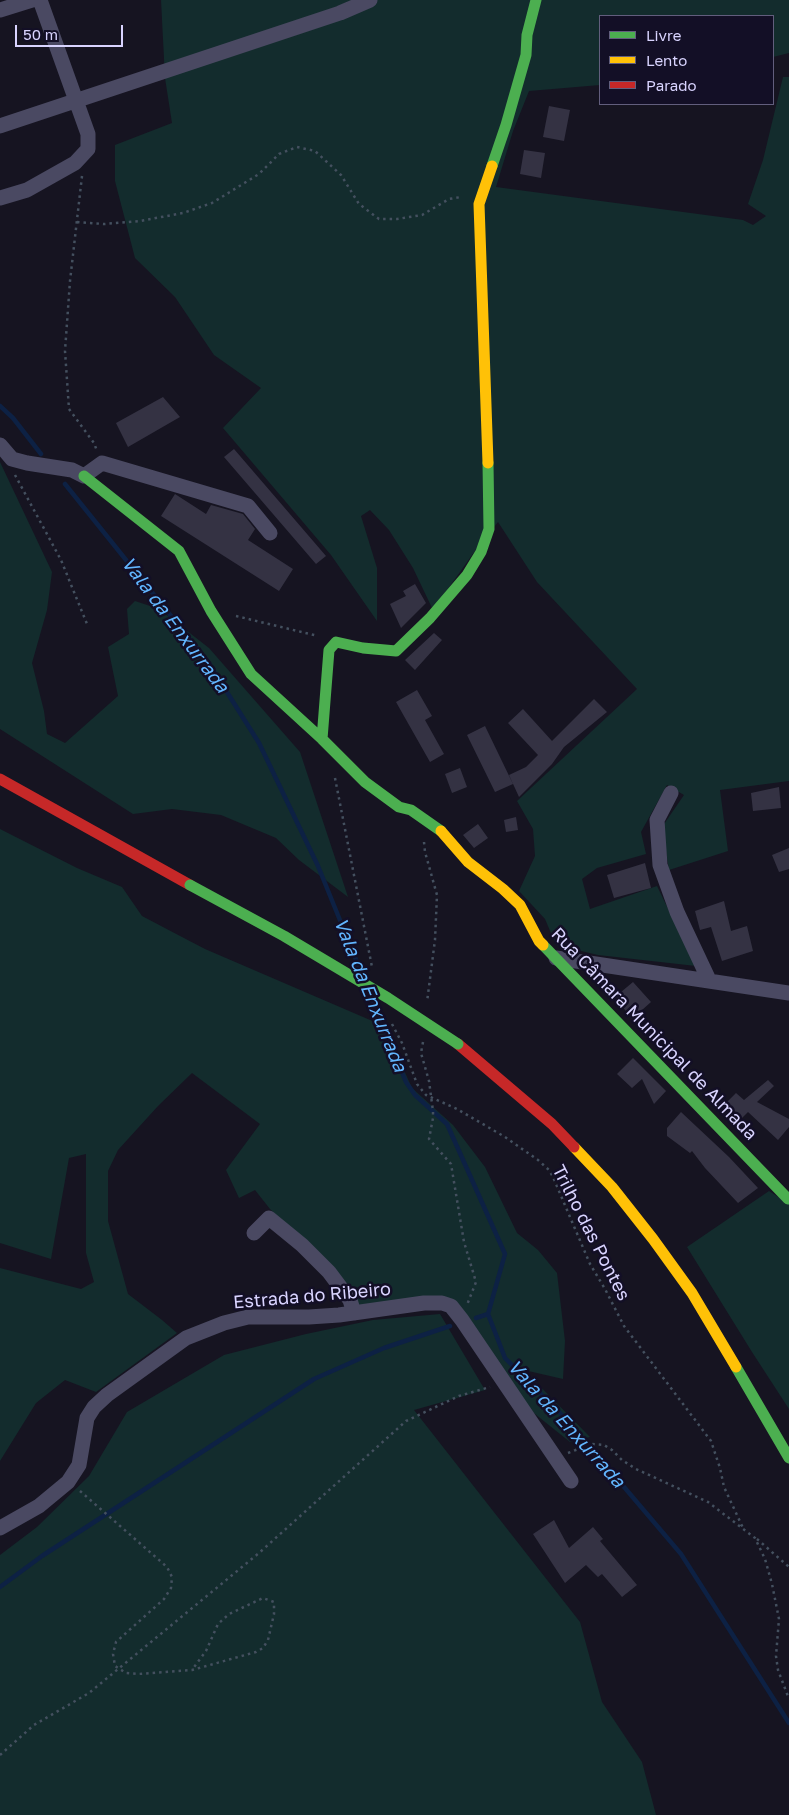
<!DOCTYPE html>
<meta charset="utf-8">
<style>
body{margin:0}
#map{position:relative;width:789px;height:1815px;overflow:hidden;background:#161421;font-family:"Golos Text",sans-serif}
canvas{display:block}
.legend{position:absolute;left:599px;top:15px;width:175px;height:90px;box-sizing:border-box;background:#130f26;border:1px solid #625e7d;margin:0;padding:6px 9px;list-style:none;font-size:15px;color:#d9d4ff}
.legend li{display:flex;align-items:center;gap:10px;height:25px}
.legend b{width:25px;border:1px solid #625e7d}
.scale{position:absolute;left:15px;top:25px;width:108px;height:22px;box-sizing:border-box;border:2px solid #d9d4ff;border-top:0;padding-left:6px;font-size:15px;line-height:18px;white-space:nowrap;color:#d9d4ff;-webkit-text-stroke:4px #130f26;paint-order:stroke}
</style>
<div id="map">
<canvas width="789" height="1815"></canvas>
<ul class="legend">
<li><b style="height:6px;background:#4caf50"></b>Livre</li>
<li><b style="height:6px;background:#ffc107"></b>Lento</li>
<li><b style="height:6px;background:#c62828"></b>Parado</li>
</ul>
<div class="scale">50 m</div>
</div>
<script>
const c = document.querySelector('canvas').getContext('2d');
c.lineJoin = 'round';
function fillPath(path, color) { c.fillStyle = color; c.fill(path, 'evenodd'); }
const toPath = rows => new Path2D(rows.map(r => 'M' + r).join(''));
function strokePath(path, color, width, dash) { c.strokeStyle = color; c.lineWidth = width; c.lineCap = dash ? 'butt' : 'round'; c.setLineDash(dash || []); c.stroke(path); }
function write(font, color, halo, rows, align = 'center') {
  c.font = font + ' "Golos Text",sans-serif'; c.lineWidth = 5; c.setLineDash([]); c.textBaseline = 'middle'; c.strokeStyle = halo; c.fillStyle = color; for (const [text, x, y, turn = 0] of rows) {
    c.save(); c.translate(x, y); c.rotate((+turn || 0) * Math.PI / 180); c.textAlign = isNaN(turn) ? turn : align; if (halo) c.strokeText(text, 0, 0); c.fillText(text, 0, 0); c.restore();
  }
}
fillPath(toPath([
 [161,0,789,0,789,53,773,57,773,16,600,16,600,85,529,91,513,131,496,187,743,220,753,225,766,216,748,204,763,160,783,77,789,77,789,781,720,790,728,851,669,870,662,827,684,795,667,785,641,832,646,854,597,868,582,879,590,909,657,886,696,966,598,955,556,945,545,919,519,891,535,856,533,829,517,801,637,689,537,582,498,522,472,555,433,610,413,568,389,530,370,510,361,516,377,568,377,621,331,555,223,428,261,388,214,355,175,297,135,258,115,181,115,145,172,123,165,78],
 [0,462,52,572,47,610,32,663,44,711,47,734,65,743,118,696,108,647,129,634,127,609,135,601,159,609,209,648,300,752,348,897,299,860,276,838,221,815,172,809,133,814,0,729],
 [0,829,77,868,122,887,142,916,182,937,205,949,384,1026,412,1088,453,1125,485,1167,517,1233,538,1250,557,1273,565,1341,563,1379,524,1370,590,1437,570,1442,525,1406,447,1300,359,1306,340,1278,270,1209,255,1190,239,1198,226,1170,260,1124,192,1073,158,1106,118,1150,108,1171,108,1221,128,1294,162,1320,177,1333,96,1392,65,1380,36,1403,0,1461,0,1268,81,1289,94,1282,86,1253,86,1154,69,1158,51,1259,0,1243],
 [769,1191,789,1204,789,1409,752,1352,687,1247],
 [440,1314,485,1390,414,1410,580,1622,602,1702,642,1762,656,1815,0,1815,0,1555,37,1527,89,1476,127,1412,224,1355,306,1334,373,1320]
]), '#132c2d');
strokePath(toPath([
 [0,406,13,418,41,454],
 [65,484,208,662,259,743,318,866,361,972],
 [371,998,406,1082,415,1095,447,1124,505,1254,488,1314,505,1358,568,1421,681,1554,789,1723],
 [476,1318,488,1314],
 [0,1587,42,1556,314,1379,384,1348,450,1326]
]), '#0d2144', 4.5);
fillPath(toPath([
 [549,106,570,110,564,141,543,137],
 [524,150,545,153,541,178,520,174],
 [163,397,180,417,128,447,116,423],
 [234,449,326,556,316,564,224,457],
 [175,494,206,514,211,505,243,514,255,529,248,540,293,569,279,591,161,516],
 [415,584,426,603,401,628,390,604,406,596,403,591],
 [434,633,442,640,415,670,405,660],
 [417,690,432,716,425,720,444,754,430,762,396,702],
 [594,699,607,712,564,747,552,764,519,797,509,775,526,767,538,755,508,723,523,709,552,741],
 [485,726,513,784,495,792,467,735],
 [460,768,467,787,452,793,445,774],
 [779,787,781,808,753,811,751,793],
 [516,817,518,830,506,832,504,820],
 [478,824,488,838,474,848,463,835],
 [789,848,789,869,779,872,772,855],
 [645,863,651,888,614,898,607,875],
 [724,901,731,931,747,926,753,951,722,961,711,927,700,930,695,911],
 [633,982,651,1002,632,1019,615,997],
 [633,1058,666,1091,654,1104,642,1079,632,1088,617,1074],
 [768,1080,774,1086,757,1102,789,1119,789,1127,778,1140,748,1112,740,1120,724,1105,736,1093,744,1100],
 [681,1112,729,1157,758,1188,738,1203,705,1168,692,1151,690,1153,667,1136,667,1128],
 [554,1520,569,1548,593,1527,603,1539,600,1541,637,1585,622,1597,602,1574,598,1577,586,1565,565,1583,533,1534]
]), '#343243');
strokePath(toPath([
 [82,176,70,281,65,351,69,409,94,443,97,451],
 [77,222,104,224,140,221,183,213,212,203,259,174,279,154,297,147,315,151,341,175,359,204,379,219,397,219,422,215,449,199,461,197],
 [15,475,61,560,87,624],
 [236,616,318,636],
 [335,778,372,967],
 [424,842,425,852,437,895,435,940,427,1002],
 [392,1024,402,1043,417,1084,426,1095,457,1109,505,1137,538,1160,549,1170,553,1177,590,1264,605,1289,624,1326,711,1441,720,1468,724,1487,743,1528],
 [423,1042,421,1053,429,1081,433,1111,433,1118,429,1139,451,1164,464,1242,476,1282,467,1305],
 [568,1453,591,1444,604,1445,612,1450,622,1460,636,1469,708,1502,755,1538,765,1559,772,1584,779,1619,776,1656,778,1670,789,1699],
 [80,1491,167,1567,172,1577,171,1588,164,1599,116,1642,113,1654,115,1666,126,1673,138,1674,192,1670,256,1652,263,1648,268,1640,274,1614,274,1602,263,1598,229,1614,218,1624,206,1651,192,1670],
 [757,1539,789,1567],
 [0,1755,34,1725,89,1693,259,1553,406,1421,459,1396,490,1387]
]), '#44505f', 2.5, [2.5, 4]);
strokePath(toPath([
 [0,10,32,0],
 [0,126,340,13,370,0],
 [0,198,27,190,75,163,88,149,88,134,40,0],
 [0,445,12,459,27,463,72,470,84,476,102,463,248,506,270,533],
 [671,793,657,820,660,865,677,912,709,980],
 [556,958,789,993],
 [254,1233,269,1218,302,1245,329,1272,350,1300,354,1313],
 [0,1528,39,1506,68,1482,79,1465,87,1418,94,1407,107,1395,186,1338,224,1323,248,1317,309,1317,339,1315,424,1303,442,1303,451,1306,462,1320,571,1481]
]), '#4a4962', 15);
strokePath(toPath([
 [492,166,506,125,526,55,527,35,536,0],
 [84,476,179,551,211,611,251,674,322,739,365,782,399,807,411,810,441,831],
 [322,739,329,650,336,642,363,648,396,651,430,618,467,575,481,552,489,529,488,463],
 [543,945,788,1199],
 [736,1367,789,1458]
]), '#4caf50', 11);
strokePath(toPath([
 [488,463,479,204,492,166],
 [441,831,468,862,503,889,520,905,539,941,543,945],
 [574,1147,612,1187,653,1239,692,1293,736,1367]
]), '#ffc107', 11);
strokePath(toPath([
 [0,779,190,885],
 [458,1044,552,1124,574,1147]
]), '#c62828', 11);
strokePath(toPath([
 [190,885,284,936,388,998,458,1044]
]), '#4caf50', 11);
write('18px', '#d9d4ff', '#130f26', [
 ["Rua Câmara Municipal de Almada",654,1034,46],
 ["Trilho das Pontes",591,1233,63],
 ["Estrada do Ribeiro",312,1296,-5]
]);
write('italic 19px', '#62b6ff', '#130f26', [
 ["Vala da Enxurrada",175,625,53],
 ["Vala da Enxurrada",370,995,68],
 ["Vala da Enxurrada",566,1424,48]
]);
</script>
